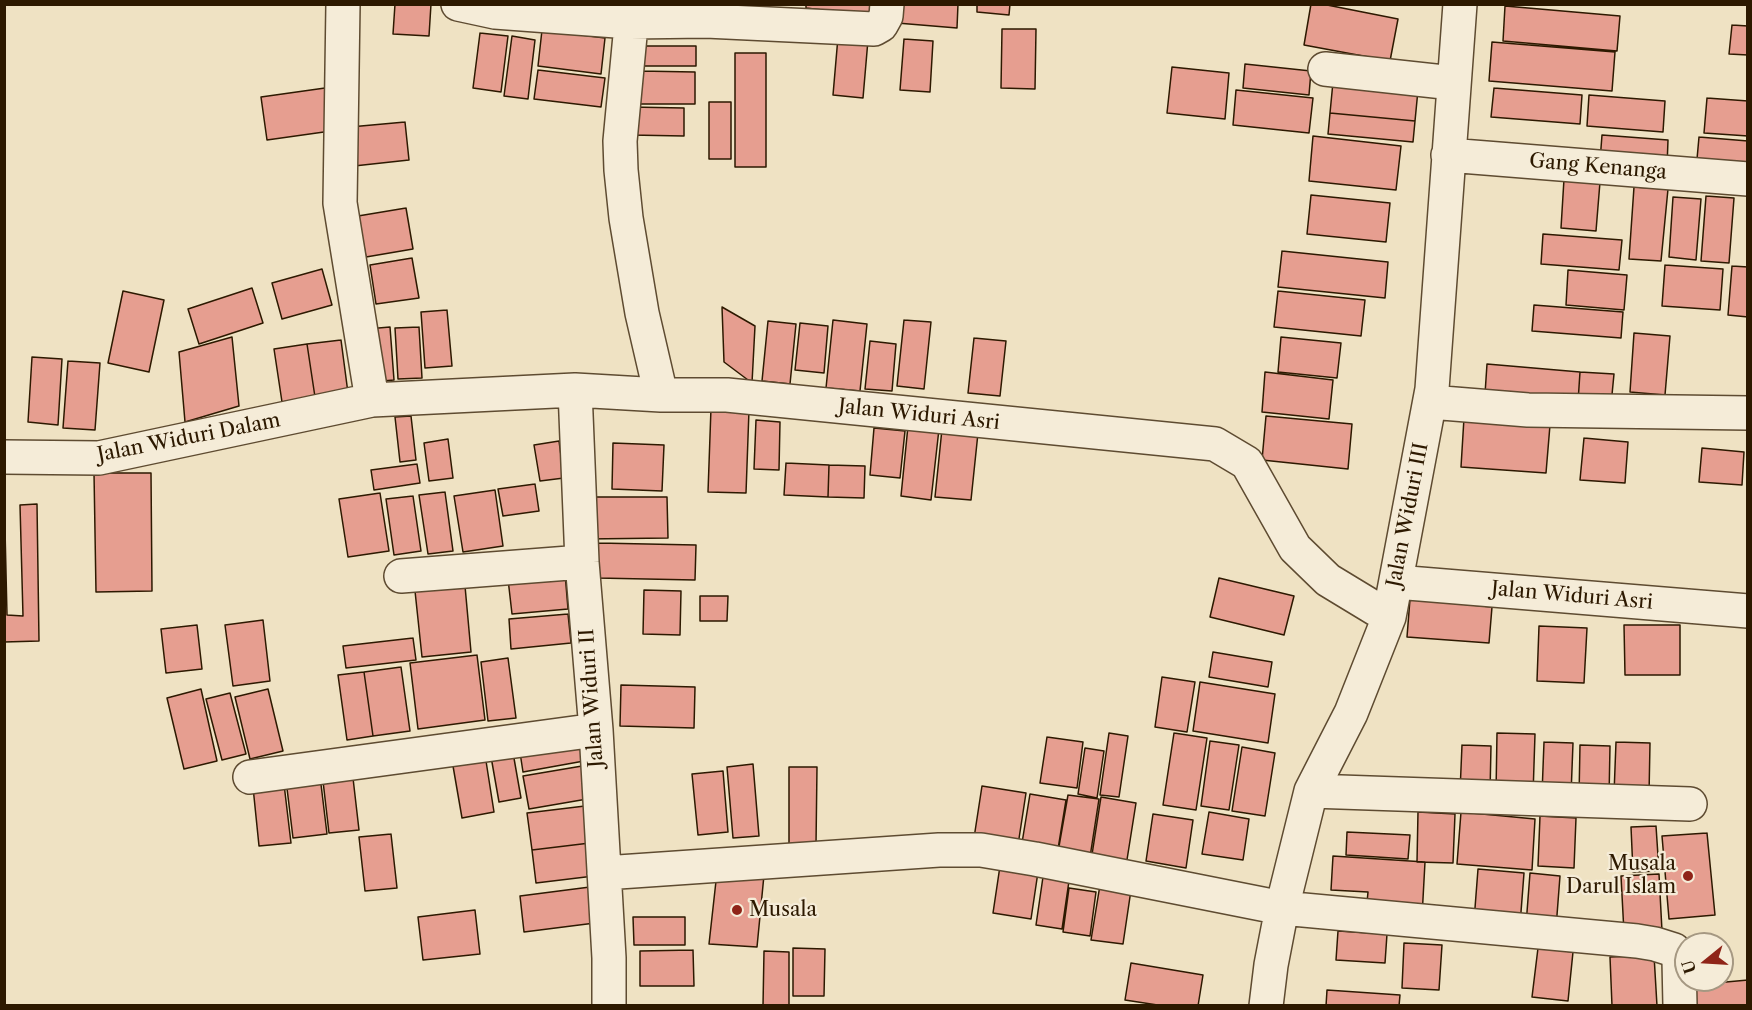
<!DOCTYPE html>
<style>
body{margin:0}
#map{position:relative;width:1752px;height:1010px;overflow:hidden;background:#efe2c3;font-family:"Libre Caslon Text",serif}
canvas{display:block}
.frame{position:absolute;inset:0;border:6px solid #2d1900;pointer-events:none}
.north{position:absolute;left:1674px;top:932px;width:60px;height:60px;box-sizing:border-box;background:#f5ecd8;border:2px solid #a59882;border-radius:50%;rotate:252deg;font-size:16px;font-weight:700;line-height:24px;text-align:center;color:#2d1900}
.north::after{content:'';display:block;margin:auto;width:21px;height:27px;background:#8f2418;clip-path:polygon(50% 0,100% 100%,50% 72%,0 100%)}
</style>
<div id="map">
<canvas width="1752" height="1010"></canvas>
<div class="frame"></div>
<div class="north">U</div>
</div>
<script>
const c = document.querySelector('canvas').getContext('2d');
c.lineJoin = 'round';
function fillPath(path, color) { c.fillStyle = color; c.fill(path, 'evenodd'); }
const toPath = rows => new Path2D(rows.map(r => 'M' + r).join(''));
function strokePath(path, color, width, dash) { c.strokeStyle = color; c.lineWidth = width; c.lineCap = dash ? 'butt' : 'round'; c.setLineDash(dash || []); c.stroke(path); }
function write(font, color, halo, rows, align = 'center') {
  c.font = font + ' "Libre Caslon Text",serif'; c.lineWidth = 4.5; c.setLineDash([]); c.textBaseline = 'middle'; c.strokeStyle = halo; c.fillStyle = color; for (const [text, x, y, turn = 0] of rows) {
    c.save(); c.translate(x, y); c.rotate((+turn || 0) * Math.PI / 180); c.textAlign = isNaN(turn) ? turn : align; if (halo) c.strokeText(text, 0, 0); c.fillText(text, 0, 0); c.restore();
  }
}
const building = toPath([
 [395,4,431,4,429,36,393,34,395,4],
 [806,4,874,4,873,16,806,8,806,4],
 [899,4,958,4,957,28,897,23,899,4],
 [977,4,1010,4,1009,15,977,12,977,4],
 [1311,4,1322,4,1398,19,1390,61,1304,45,1311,4],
 [1505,6,1620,16,1617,51,1503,41,1505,6],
 [1732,25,1748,26,1748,55,1729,54,1732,25],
 [1002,29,1036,29,1035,89,1001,88,1002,29],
 [542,30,605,38,601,74,538,66,542,30],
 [480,33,508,36,501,92,473,88,480,33],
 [512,36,535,40,528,99,504,96,512,36],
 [838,37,868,40,863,98,833,95,838,37],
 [904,39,933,41,930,92,900,90,904,39],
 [1492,42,1615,52,1612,91,1489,81,1492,42],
 [644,46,696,46,696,66,644,66,644,46],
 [735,53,766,53,766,167,735,167,735,53],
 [1245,64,1311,71,1309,95,1243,88,1245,64],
 [1172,67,1229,73,1225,119,1167,113,1172,67],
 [538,70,605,78,601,107,534,99,538,70],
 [639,71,695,72,695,104,638,104,639,71],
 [1333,82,1418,90,1415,121,1330,113,1333,82],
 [325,88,331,131,267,140,261,97,325,88],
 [1494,88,1582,95,1580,124,1491,117,1494,88],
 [1236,90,1313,98,1309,133,1233,125,1236,90],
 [1589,95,1665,101,1663,132,1587,126,1589,95],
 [1707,98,1748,101,1748,136,1704,133,1707,98],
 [709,102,731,102,731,159,709,159,709,102],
 [630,107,684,108,684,136,630,135,630,107],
 [1330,113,1415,121,1413,142,1328,134,1330,113],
 [405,122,409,160,354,166,350,127,405,122],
 [1602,135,1668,140,1667,167,1600,161,1602,135],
 [1313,136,1401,146,1396,190,1309,181,1313,136],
 [1699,137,1748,141,1748,175,1696,170,1699,137],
 [1564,179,1600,182,1596,231,1561,228,1564,179],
 [1634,187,1668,189,1661,261,1629,259,1634,187],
 [1311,195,1390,203,1386,242,1307,234,1311,195],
 [1706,196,1734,198,1729,263,1701,261,1706,196],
 [1673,197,1701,199,1696,260,1669,257,1673,197],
 [406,208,413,249,366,257,358,216,406,208],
 [1543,234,1622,240,1619,270,1541,264,1543,234],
 [1282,251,1388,262,1385,298,1278,287,1282,251],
 [412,258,419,298,376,304,370,265,412,258],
 [1665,265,1723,269,1720,310,1662,306,1665,265],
 [1732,266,1748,267,1748,317,1728,315,1732,266],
 [322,269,332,305,282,319,272,283,322,269],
 [1568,270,1627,275,1624,310,1566,305,1568,270],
 [252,288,263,323,199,344,188,309,252,288],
 [123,291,164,300,149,372,108,363,123,291],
 [1278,291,1365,300,1361,336,1274,327,1278,291],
 [1534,305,1623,312,1621,338,1532,331,1534,305],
 [722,307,755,326,752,383,724,362,722,307],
 [447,310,452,366,425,368,421,312,447,310],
 [833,320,867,324,860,391,826,388,833,320],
 [904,320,931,322,924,389,897,386,904,320],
 [768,321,796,324,790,384,762,381,768,321],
 [800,323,828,326,824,373,795,370,800,323],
 [390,327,394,380,371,382,367,329,390,327],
 [419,327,422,378,398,379,395,328,419,327],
 [1634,333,1670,336,1665,395,1630,392,1634,333],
 [232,337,239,406,185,422,179,352,232,337],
 [1281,337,1341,343,1337,378,1278,372,1281,337],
 [974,338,1006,341,1000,396,968,393,974,338],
 [341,340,348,393,315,397,307,344,341,340],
 [870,341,896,344,892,391,865,389,870,341],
 [307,344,315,397,282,402,274,349,307,344],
 [32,357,62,359,58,425,28,422,32,357],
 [68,361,100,363,95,430,63,428,68,361],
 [1487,364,1580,372,1578,402,1485,394,1487,364],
 [1265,372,1333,380,1329,419,1262,412,1265,372],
 [1580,372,1614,374,1611,405,1578,402,1580,372],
 [711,408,749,410,746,493,708,492,711,408],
 [411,416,416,460,400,462,395,417,411,416],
 [1266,416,1352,424,1348,469,1262,460,1266,416],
 [1464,418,1550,425,1546,473,1461,467,1464,418],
 [756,420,780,422,779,470,754,469,756,420],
 [908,426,939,429,931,500,901,496,908,426],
 [874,428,905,431,900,478,870,475,874,428],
 [942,429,978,433,971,500,935,497,942,429],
 [1584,438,1628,442,1625,483,1580,480,1584,438],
 [448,439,453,478,429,481,424,443,448,439],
 [559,441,564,478,540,481,534,445,559,441],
 [613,443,664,445,662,491,612,489,613,443],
 [1702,448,1744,452,1742,485,1699,482,1702,448],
 [786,463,829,465,828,497,784,495,786,463],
 [417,464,420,483,374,490,371,470,417,464],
 [829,465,865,466,864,498,828,497,829,465],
 [94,473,151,473,152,591,96,592,94,473],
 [535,484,539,511,503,516,498,489,535,484],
 [4,486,7,615,23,616,20,505,37,504,39,641,4,642,4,486],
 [495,490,503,546,463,552,454,496,495,490],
 [445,492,453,551,428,554,419,495,445,492],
 [380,493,389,551,348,557,339,499,380,493],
 [413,496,421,551,394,555,386,499,413,496],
 [585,497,667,497,668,538,586,539,585,497],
 [598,543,696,545,695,580,597,578,598,543],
 [565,573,568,609,512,614,508,579,565,573],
 [1219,578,1294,596,1284,635,1210,617,1219,578],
 [465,586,471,652,422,657,415,591,465,586],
 [644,590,681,591,680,635,643,634,644,590],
 [700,596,728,596,727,621,700,621,700,596],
 [1410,599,1492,607,1489,643,1407,637,1410,599],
 [568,614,571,643,511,649,509,619,568,614],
 [263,620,270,681,233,686,225,625,263,620],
 [197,625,202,669,166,673,161,629,197,625],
 [1624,625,1680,625,1680,675,1625,675,1624,625],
 [1539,626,1587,628,1584,683,1537,681,1539,626],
 [413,638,416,660,346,668,343,646,413,638],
 [1213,652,1272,662,1268,687,1209,677,1213,652],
 [477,655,485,720,418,729,410,663,477,655],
 [508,658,516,718,488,721,481,662,508,658],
 [401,667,410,731,373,736,364,672,401,667],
 [364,672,373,736,347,740,338,675,364,672],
 [1162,677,1195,682,1187,732,1155,727,1162,677],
 [1200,682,1275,694,1268,743,1193,731,1200,682],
 [621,685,695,687,694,728,620,726,621,685],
 [201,689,217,761,184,769,167,698,201,689],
 [268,689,283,751,250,759,235,697,268,689],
 [230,693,246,754,222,760,206,699,230,693],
 [1109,733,1128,736,1119,797,1100,795,1109,733],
 [1174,733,1207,738,1196,810,1163,805,1174,733],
 [1497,733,1535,734,1533,795,1496,793,1497,733],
 [579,735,584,761,523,772,519,746,579,735],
 [1047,737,1083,742,1077,788,1040,783,1047,737],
 [1210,741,1239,745,1229,810,1201,806,1210,741],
 [1544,742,1573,743,1571,795,1542,794,1544,742],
 [1616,742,1650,743,1649,795,1614,794,1616,742],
 [1462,745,1491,746,1490,792,1460,792,1462,745],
 [1580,745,1610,746,1609,798,1579,797,1580,745],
 [512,747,521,798,499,802,490,751,512,747],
 [1242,747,1275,753,1265,816,1232,811,1242,747],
 [1085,748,1104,751,1097,798,1078,794,1085,748],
 [486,761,494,812,462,818,453,766,486,761],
 [753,764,759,836,733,838,727,767,753,764],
 [588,765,593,798,529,809,523,776,588,765],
 [789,767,817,767,816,845,789,845,789,767],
 [723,771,728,832,698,835,692,774,723,771],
 [320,776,327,834,293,838,286,780,320,776],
 [353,778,359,830,329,833,323,781,353,778],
 [284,784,291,843,259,846,253,787,284,784],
 [982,786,1026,793,1018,845,974,838,982,786],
 [1030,794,1066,800,1057,855,1021,849,1030,794],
 [1068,795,1099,799,1090,857,1058,852,1068,795],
 [1101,797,1136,803,1126,866,1091,861,1101,797],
 [585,806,590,843,532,850,527,813,585,806],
 [1209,812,1249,819,1243,860,1202,854,1209,812],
 [1418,812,1455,814,1453,863,1417,862,1418,812],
 [1461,812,1535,819,1532,870,1457,864,1461,812],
 [1153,814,1193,820,1186,868,1146,861,1153,814],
 [1540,816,1576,818,1574,868,1538,866,1540,816],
 [1656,826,1659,871,1633,872,1631,827,1656,826],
 [1347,832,1410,835,1408,859,1346,855,1347,832],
 [1707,833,1715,915,1669,919,1662,836,1707,833],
 [391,834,397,888,365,891,359,837,391,834],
 [590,843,594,876,536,883,532,850,590,843],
 [1333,856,1425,862,1422,917,1366,913,1368,892,1331,890,1333,856],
 [1000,866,1038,872,1031,919,993,913,1000,866],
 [1478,869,1524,873,1520,925,1474,921,1478,869],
 [1044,870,1070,874,1062,929,1036,925,1044,870],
 [717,872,764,875,757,947,709,944,717,872],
 [1530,873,1560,876,1556,928,1526,925,1530,873],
 [1659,874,1662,931,1624,933,1621,876,1659,874],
 [1100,885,1131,890,1123,944,1091,940,1100,885],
 [590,887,595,923,524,932,520,896,590,887],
 [1069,888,1096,892,1090,936,1063,932,1069,888],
 [475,910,480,954,423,960,418,917,475,910],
 [633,917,685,917,685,945,634,945,633,917],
 [1338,931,1387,934,1385,963,1336,960,1338,931],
 [1404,943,1442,945,1439,990,1402,988,1404,943],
 [793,948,825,949,824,996,793,996,793,948],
 [1538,948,1573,952,1568,1001,1532,997,1538,948],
 [693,950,694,986,640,986,640,951,693,950],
 [764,951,789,952,789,1006,763,1006,764,951],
 [1654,955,1657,1006,1612,1006,1610,957,1654,955],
 [1131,963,1203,975,1198,1006,1164,1006,1125,1000,1131,963],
 [1748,980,1748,1006,1684,1006,1682,986,1748,980],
 [1327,990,1400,995,1399,1006,1326,1006,1327,990]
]);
fillPath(building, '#e69e90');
strokePath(building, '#2d1900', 1.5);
const street = toPath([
 [343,4,340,203,372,400],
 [458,4,495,12,630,22,706,21,874,29,881,25,886,16,887,4],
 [633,4,620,141,621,170,626,218,642,313,661,395],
 [1325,69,1453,83],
 [1448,155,1748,179],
 [575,390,582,562,596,730,609,958,609,1006],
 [1430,402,1528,410,1748,413],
 [4,457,99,458,372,400,575,390,661,395,727,395,1215,444,1247,463,1295,548,1328,580,1389,617],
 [401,576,582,562],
 [1396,582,1748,611],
 [250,777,596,730],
 [1311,791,1690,804],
 [604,873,939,850,981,850,1035,859,1282,908,1637,941,1655,944,1674,950,1679,960,1680,1006],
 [1266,1006,1271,965,1282,908,1311,791,1351,713,1389,617,1432,389,1460,4]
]);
strokePath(street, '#5e4b31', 36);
strokePath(street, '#f5ecd8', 33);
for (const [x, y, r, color] of [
 [1688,876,6,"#8f2418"],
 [737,910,6,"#8f2418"]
]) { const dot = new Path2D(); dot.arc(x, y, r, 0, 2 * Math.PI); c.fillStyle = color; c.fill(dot); strokePath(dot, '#f5ecd8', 2); }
write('20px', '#2d1900', '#f5ecd8', [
 ["Gang Kenanga",1598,167,5],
 ["Jalan Widuri Asri",919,415,6],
 ["Jalan Widuri Dalam",189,438,-11],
 ["Jalan Widuri III",1408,515,-79],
 ["Jalan Widuri Asri",1572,596,5],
 ["Jalan Widuri II",592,698,-94]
]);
write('20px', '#2d1900', '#f5ecd8', [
 ["Musala",1676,864],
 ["Darul Islam",1676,887],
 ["Musala",749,910,"left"]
], 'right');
</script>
